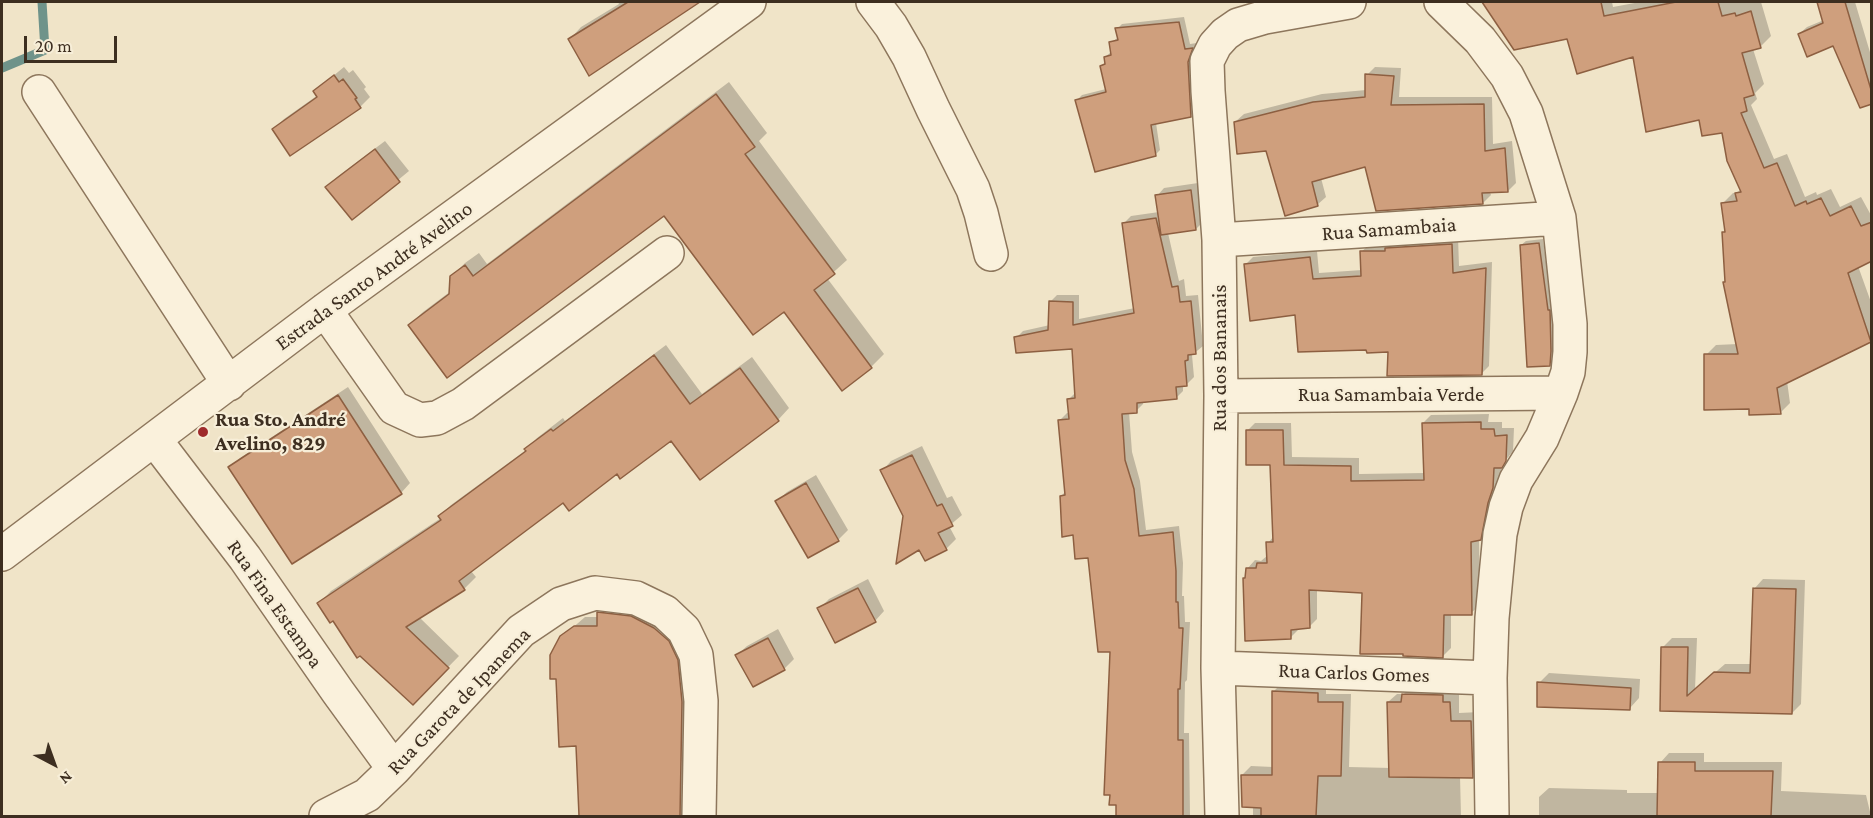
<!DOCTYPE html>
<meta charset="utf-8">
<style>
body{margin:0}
#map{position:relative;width:1873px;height:818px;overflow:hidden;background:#f0e4c8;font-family:"Crimson Pro",serif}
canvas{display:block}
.frame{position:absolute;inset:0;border:3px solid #3d2e20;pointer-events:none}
.north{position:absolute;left:24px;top:734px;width:60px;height:60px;-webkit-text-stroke:4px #f7eed8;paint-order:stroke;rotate:139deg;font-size:16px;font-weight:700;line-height:24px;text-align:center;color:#3d2e20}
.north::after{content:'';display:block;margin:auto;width:21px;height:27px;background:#3d2e20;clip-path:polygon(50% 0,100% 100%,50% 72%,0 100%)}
.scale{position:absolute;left:24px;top:36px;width:93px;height:27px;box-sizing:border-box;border:3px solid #3d2e20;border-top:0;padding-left:8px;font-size:18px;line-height:21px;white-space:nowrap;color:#3d2e20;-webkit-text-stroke:4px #f7eed8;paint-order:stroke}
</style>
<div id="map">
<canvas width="1873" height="818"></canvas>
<div class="frame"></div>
<div class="north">N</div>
<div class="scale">20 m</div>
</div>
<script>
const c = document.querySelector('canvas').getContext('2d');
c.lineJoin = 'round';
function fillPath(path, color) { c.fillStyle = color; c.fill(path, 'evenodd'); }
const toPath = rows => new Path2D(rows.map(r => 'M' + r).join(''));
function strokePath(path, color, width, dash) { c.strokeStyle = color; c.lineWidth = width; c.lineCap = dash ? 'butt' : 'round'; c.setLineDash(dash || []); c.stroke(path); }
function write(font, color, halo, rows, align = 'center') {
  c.font = font + ' "Crimson Pro",serif'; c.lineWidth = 4.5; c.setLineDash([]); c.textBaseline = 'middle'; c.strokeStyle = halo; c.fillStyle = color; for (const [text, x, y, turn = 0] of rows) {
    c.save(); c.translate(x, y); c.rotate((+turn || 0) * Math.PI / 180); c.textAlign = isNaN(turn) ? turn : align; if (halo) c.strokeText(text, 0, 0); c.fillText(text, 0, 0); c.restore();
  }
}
fillPath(toPath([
 [618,2,694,2,686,9,570,39,581,27,619,4],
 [1532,2,1612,2,1613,7,1640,2,1671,2,1673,7,1684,2,1761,2,1771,36,1761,46,1753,49,1764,84,1755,93,1757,99,1751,105,1774,159,1787,154,1805,197,1816,192,1817,195,1831,189,1840,207,1861,197,1872,217,1872,259,1858,266,1872,305,1872,340,1787,381,1790,403,1780,413,1751,408,1706,355,1716,345,1738,344,1727,280,1724,233,1727,229,1723,203,1733,193,1737,193,1741,189,1723,131,1700,118,1634,56,1568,37,1503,7],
 [1819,2,1855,2,1872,59,1872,102,1833,44,1799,34,1807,27,1824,20],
 [1184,17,1190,44,1197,43,1193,55,1196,110,1190,116,1156,123,1160,150,1155,155,1077,100,1082,95,1106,89,1102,67,1106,62,1105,57,1111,52,1110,43,1119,37,1117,29,1122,24],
 [344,67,349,73,353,70,366,87,364,89,370,97,360,107,274,129,284,119,318,95,315,91],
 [1375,67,1401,68,1399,97,1492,97,1493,144,1512,141,1516,183,1508,191,1490,192,1491,195,1483,203,1366,166,1321,178,1326,197,1317,205,1267,150,1235,122,1244,114,1322,94,1366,90,1367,75],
 [729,82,767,133,759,141,847,260,827,278,884,354,871,367,784,310,664,213,409,325,423,312,451,291,452,276,465,263,479,253,487,264],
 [385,141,409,171,352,218,327,187,337,177],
 [1198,183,1204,221,1196,229,1168,233,1179,281,1184,279,1186,296,1198,295,1203,346,1192,355,1194,377,1187,384,1183,385,1183,391,1176,398,1143,400,1143,404,1136,411,1129,412,1132,452,1140,481,1146,530,1179,526,1183,563,1182,596,1184,596,1185,622,1190,622,1187,680,1185,682,1184,733,1189,733,1190,816,1118,816,1112,650,1089,557,1075,534,1061,496,1066,491,1060,420,1067,413,1070,413,1069,399,1076,392,1074,347,1016,338,1023,331,1050,325,1050,302,1057,295,1079,295,1079,319,1135,308,1124,223,1131,216,1159,212,1157,196,1164,188],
 [1458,237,1459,266,1492,262,1489,366,1482,373,1389,350,1368,349,1296,313,1246,264,1253,257,1317,251,1319,273,1362,270,1361,252,1369,245],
 [1543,239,1552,307,1554,306,1554,360,1549,364,1521,245,1526,241],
 [666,345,702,394,752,357,789,408,778,420,671,439,617,472,564,501,471,571,476,577,464,589,419,617,459,656,413,703,319,603,331,591,441,518,440,516,451,505,526,450,537,438,563,418,565,421],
 [348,387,410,483,401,493,230,468,240,458],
 [1489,414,1488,422,1502,422,1502,428,1514,428,1513,451,1501,466,1501,479,1488,530,1479,539,1480,605,1471,613,1451,614,1451,648,1443,656,1364,592,1317,589,1317,619,1309,627,1299,629,1291,637,1244,579,1247,576,1247,569,1255,560,1261,561,1268,555,1268,543,1274,536,1271,464,1247,431,1255,423,1291,423,1292,457,1359,458,1359,474,1425,473,1423,423,1431,415],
 [922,446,947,498,952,496,962,515,949,526,956,539,946,549,904,516,882,471,891,461],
 [816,475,848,530,838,540,777,501,787,492],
 [868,579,884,611,875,621,819,609,829,599],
 [1763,579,1805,580,1801,704,1792,713,1661,709,1663,647,1672,638,1697,638,1695,690,1725,664,1752,664,1754,589],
 [608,603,641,607,687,650,691,816,598,816,577,745,562,637,585,617,599,617,599,613],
 [778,629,794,659,784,669,754,685,737,655,747,646],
 [1549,673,1640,679,1639,698,1630,708,1539,683],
 [1282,683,1326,685,1326,694,1351,694,1349,767,1391,768,1388,702,1397,694,1404,694,1412,685,1451,687,1451,694,1459,694,1459,713,1480,712,1481,767,1472,776,1460,776,1461,816,1253,816,1253,806,1242,775,1251,766,1273,767,1273,692],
 [1669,753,1704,753,1704,762,1782,762,1781,791,1866,795,1871,816,1539,816,1539,797,1549,788,1627,790,1627,793,1659,793,1660,763]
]), '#0003');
strokePath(toPath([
 [2,68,45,50,42,2]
]), '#6f938a', 9);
const building = toPath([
 [628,2,700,2,589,76,568,39,628,2],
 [1482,2,1601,2,1604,16,1676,2,1718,2,1722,16,1735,13,1736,16,1751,11,1761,48,1742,53,1754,95,1744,98,1747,111,1741,113,1764,168,1777,163,1795,206,1806,201,1807,204,1821,198,1830,216,1851,206,1861,226,1872,222,1872,261,1848,273,1871,342,1777,388,1781,414,1749,415,1749,409,1704,410,1704,354,1738,354,1723,282,1725,282,1722,232,1725,232,1721,203,1737,201,1735,193,1741,192,1727,161,1722,133,1702,136,1699,120,1646,132,1633,57,1577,74,1567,39,1514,50,1482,2],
 [1817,2,1845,2,1872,93,1872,104,1860,108,1833,46,1807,57,1798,34,1823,23,1817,2],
 [1179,22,1185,49,1193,48,1188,62,1191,117,1151,125,1156,156,1095,172,1075,100,1106,92,1100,66,1105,64,1104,57,1111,55,1109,42,1118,40,1115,28,1179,22],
 [1365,74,1394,76,1391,105,1484,104,1485,151,1505,148,1508,192,1482,193,1483,204,1376,211,1365,167,1312,182,1318,206,1285,216,1266,151,1237,154,1234,122,1313,102,1365,97,1365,74],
 [334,75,339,82,343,79,357,98,355,99,361,108,290,156,272,129,317,97,313,91,334,75],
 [716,94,755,147,745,154,835,274,814,290,872,368,842,391,784,312,753,335,664,216,447,378,408,325,449,294,450,276,465,265,473,276,716,94],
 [375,149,400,182,352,220,325,187,375,149],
 [1191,190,1196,230,1161,235,1155,195,1191,190],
 [1156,218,1172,287,1178,286,1180,302,1191,301,1196,354,1188,355,1188,360,1185,361,1187,386,1176,387,1177,399,1137,403,1137,413,1122,414,1125,460,1134,489,1139,536,1173,532,1176,571,1176,602,1178,602,1179,628,1183,628,1180,689,1178,689,1178,740,1183,740,1183,816,1116,816,1116,805,1109,805,1110,795,1104,795,1110,652,1098,652,1088,558,1075,559,1073,535,1062,537,1060,496,1065,495,1058,420,1069,419,1067,399,1075,398,1072,349,1016,353,1014,337,1048,330,1049,301,1073,302,1073,325,1134,313,1122,223,1156,218],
 [1539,243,1548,310,1550,310,1551,351,1550,366,1527,367,1520,245,1539,243],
 [1452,244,1453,273,1486,268,1482,375,1387,376,1388,352,1367,353,1366,350,1298,352,1295,315,1250,321,1244,264,1310,257,1313,279,1361,276,1360,251,1385,251,1385,248,1452,244],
 [654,355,690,404,740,368,779,421,700,480,671,441,620,479,617,474,569,511,563,503,459,581,465,590,406,627,449,668,413,705,360,656,357,658,333,621,330,623,317,603,441,520,438,516,526,451,524,449,551,429,553,431,654,355],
 [338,395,402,494,292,564,228,467,338,395],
 [1481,422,1481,429,1494,429,1495,436,1507,435,1506,461,1502,468,1494,468,1493,488,1488,503,1481,540,1471,542,1472,615,1444,615,1443,658,1403,656,1403,654,1360,654,1362,593,1309,590,1310,628,1291,630,1291,639,1245,641,1243,578,1245,578,1246,568,1256,568,1257,563,1267,563,1266,542,1273,542,1270,465,1246,465,1246,430,1283,430,1284,465,1351,466,1351,481,1424,480,1422,423,1481,422],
 [912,455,937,506,942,504,953,526,938,533,947,550,925,561,919,550,896,564,903,516,880,470,912,455],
 [806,483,839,541,808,558,775,501,806,483],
 [858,588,876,622,835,643,817,608,858,588],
 [1753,588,1796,589,1792,714,1660,711,1661,647,1688,647,1687,696,1714,672,1750,673,1753,588],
 [597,612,631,616,654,628,669,641,678,660,682,702,680,816,579,816,576,746,559,747,556,679,550,679,550,655,560,636,574,626,597,626,597,612],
 [768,638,785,670,753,687,735,655,768,638],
 [1537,682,1631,688,1630,710,1537,707,1537,682],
 [1272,691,1318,693,1318,702,1343,702,1341,776,1318,776,1316,816,1261,816,1261,808,1242,807,1241,775,1272,775,1272,691],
 [1402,694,1443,695,1443,702,1450,702,1451,721,1471,721,1473,778,1389,777,1387,702,1401,702,1402,694],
 [1658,762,1695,762,1695,771,1773,771,1771,816,1657,816,1658,762]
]);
fillPath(building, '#cf9f7d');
strokePath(building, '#8d5f41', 1.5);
const minor = toPath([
 [873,2,891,26,909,57,933,109,973,189,981,213,991,254],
 [1441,2,1480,40,1507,76,1526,113,1559,218,1570,324,1570,352,1568,372,1561,393,1542,438,1516,480,1506,507,1500,534,1492,618,1490,678,1492,816],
 [39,92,229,384],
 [1219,240,1559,218],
 [325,310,394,408,420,420,437,418,463,404,667,253],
 [1221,396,1561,393],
 [155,440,245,558,338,692,394,769],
 [2,554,325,310,749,2],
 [1218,668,1490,678],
 [326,816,367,795,394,769,521,631,561,604,595,593,636,598,665,612,684,630,696,655,701,701,699,816],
 [1222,816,1218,668,1221,396,1219,240,1208,91,1207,61,1215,45,1225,34,1238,25,1265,17,1349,2]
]);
strokePath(minor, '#8d765c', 36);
strokePath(minor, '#faf1dc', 33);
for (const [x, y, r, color] of [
 [203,432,6,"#9e2a2b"]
]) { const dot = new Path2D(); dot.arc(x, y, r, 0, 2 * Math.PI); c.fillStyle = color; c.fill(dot); strokePath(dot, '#f7eed8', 2); }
write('21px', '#3d2e20', '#f7eed8', [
 ["Rua Samambaia",1389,229,-4],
 ["Estrada Santo André Avelino",374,276,-36],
 ["Rua dos Bananais",1220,358,-90],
 ["Rua Samambaia Verde",1391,395],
 ["Rua Fina Estampa",275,604,55],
 ["Rua Carlos Gomes",1354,673,2],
 ["Rua Garota de Ipanema",459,701,-46]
]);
write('bold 21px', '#3d2e20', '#f7eed8', [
 ["Rua Sto. André",215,420],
 ["Avelino, 829",215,444]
], 'left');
</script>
